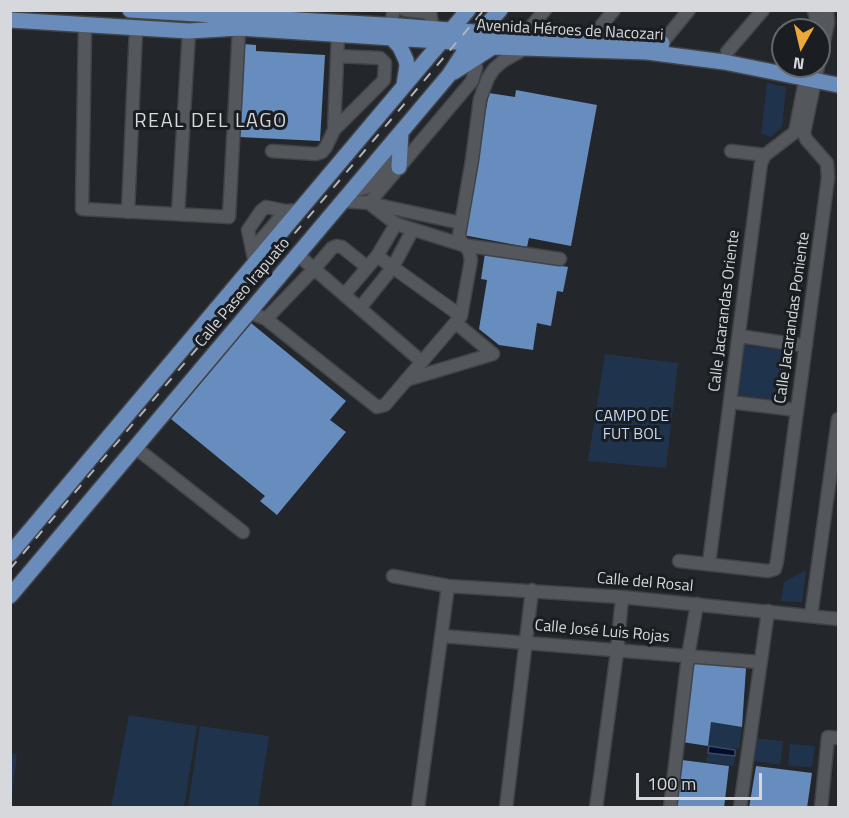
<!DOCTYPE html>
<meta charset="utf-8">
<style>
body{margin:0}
#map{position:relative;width:849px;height:818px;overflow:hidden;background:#23262b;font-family:"Titillium Web",sans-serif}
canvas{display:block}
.frame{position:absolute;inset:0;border:12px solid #d6d8db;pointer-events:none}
.north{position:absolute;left:771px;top:18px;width:60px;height:60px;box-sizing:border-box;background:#1a1d21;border:2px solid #65686b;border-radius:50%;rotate:188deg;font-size:16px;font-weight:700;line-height:24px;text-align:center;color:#d6d8db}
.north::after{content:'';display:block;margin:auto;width:21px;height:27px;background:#eba93a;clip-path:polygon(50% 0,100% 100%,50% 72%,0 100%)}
.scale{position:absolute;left:636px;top:773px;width:126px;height:27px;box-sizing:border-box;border:3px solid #d6d8db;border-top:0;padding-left:8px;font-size:18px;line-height:21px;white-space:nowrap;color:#d6d8db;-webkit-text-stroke:4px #1a1d21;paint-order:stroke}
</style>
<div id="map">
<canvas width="849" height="818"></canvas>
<div class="frame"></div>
<div class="north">N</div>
<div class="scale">100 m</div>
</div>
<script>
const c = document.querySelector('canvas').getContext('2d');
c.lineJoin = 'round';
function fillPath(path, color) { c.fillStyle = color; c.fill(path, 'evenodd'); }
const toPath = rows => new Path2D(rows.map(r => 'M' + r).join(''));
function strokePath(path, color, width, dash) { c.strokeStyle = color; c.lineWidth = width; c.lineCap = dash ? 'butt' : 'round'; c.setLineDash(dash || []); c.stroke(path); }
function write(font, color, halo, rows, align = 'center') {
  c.font = font + ' "Titillium Web",sans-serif'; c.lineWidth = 6; c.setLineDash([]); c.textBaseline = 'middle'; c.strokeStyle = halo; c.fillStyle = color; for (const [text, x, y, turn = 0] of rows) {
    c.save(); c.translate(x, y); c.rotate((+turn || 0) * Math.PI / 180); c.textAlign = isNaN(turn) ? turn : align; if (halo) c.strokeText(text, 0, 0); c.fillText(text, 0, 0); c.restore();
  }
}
fillPath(toPath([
 [767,83,786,87,782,127,771,137,761,134],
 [742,345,794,352,786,401,737,395],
 [605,354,678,363,666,468,588,461],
 [806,570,802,602,781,601,784,582],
 [129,715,197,726,184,807,111,807],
 [711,722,742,727,739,749,708,746],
 [200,726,269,736,258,807,188,807],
 [753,738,783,741,780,765,749,760],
 [790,744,815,746,812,767,788,766],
 [11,753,17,754,11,802,10,753],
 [708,753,735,756,734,766,706,762]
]), '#20334d');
const water = toPath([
 [709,746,735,750,735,756,708,753,709,746]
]);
fillPath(water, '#000d2c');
strokePath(water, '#404a60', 1.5);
fillPath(toPath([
 [244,44,256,45,256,51,325,55,320,141,238,137],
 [516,90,597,105,571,246,529,238,527,247,463,235,489,93,515,97],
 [485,253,568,267,563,292,557,291,551,326,537,323,533,350,499,345,479,329,487,280,481,279],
 [251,323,346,401,330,420,346,432,277,515,260,501,265,496,171,419],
 [693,662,746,668,742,727,711,722,708,746,682,742],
 [682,760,729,766,724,808,676,808],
 [756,766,812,773,807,808,749,808]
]), '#678cbe');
const minor = toPath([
 [405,10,430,13,433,29],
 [814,10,817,23,816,30],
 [85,26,82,209,229,217,239,28],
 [596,32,614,10],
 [391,33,390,26,394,10],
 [523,36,545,10],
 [662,43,689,10],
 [727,52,763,10],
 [819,63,828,23,827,10],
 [334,130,384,80,385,63,380,58,337,56],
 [272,151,316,154,322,152,326,147,334,130,338,35],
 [731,151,765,155],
 [352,191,365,188,377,180,385,171,391,156,394,140],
 [343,201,369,203,461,223],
 [369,203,396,224,463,245,560,259],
 [369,203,472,81,476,67,472,51],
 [128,212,136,29],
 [178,214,189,31],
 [252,250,286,211],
 [298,255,421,361],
 [377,256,461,316],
 [255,264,248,230,261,211,266,207,286,211,300,210],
 [344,295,377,256,396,224],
 [360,308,393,267,413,229],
 [248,315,254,314,266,319,377,407,385,405,461,316,471,260,469,251,460,240,459,235,472,160,480,99,488,78,494,69,503,61,526,48],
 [266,319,314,269,332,248,337,246,342,247,367,267],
 [739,336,806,346],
 [406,380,493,354,456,323],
 [730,402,797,410],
 [136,448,243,532],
 [679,561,768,571,775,569,777,561,828,178,827,163,806,139,804,133,818,66],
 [709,563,761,163,765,155,795,132,808,66],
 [393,576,448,586,622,597,838,619],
 [811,616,838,419],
 [442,636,759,662],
 [418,808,448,586],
 [506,808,532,590],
 [596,808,617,652,622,597],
 [670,808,688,656,697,604],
 [740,808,768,611],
 [821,808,828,737,838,738]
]);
const major = toPath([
 [130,10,400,26,523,36,603,38,662,43],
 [10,20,189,31,239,28,470,43,493,47,647,52,724,62,838,85],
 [392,38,400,47,406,60,407,66,404,85],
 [454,72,493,47],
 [399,167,401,132],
 [10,554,468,10],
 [10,596,449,75,470,43,500,10]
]);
strokePath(minor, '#414347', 15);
strokePath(major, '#414347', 18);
strokePath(minor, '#54585d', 12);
strokePath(major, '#6a8cbb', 15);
strokePath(toPath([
 [10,569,484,10]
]), '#b2b4b8', 2, [10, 10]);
write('16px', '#d6d8db', '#1a1d21', [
 ["Avenida Héroes de Nacozari",570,31,3],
 ["Calle Paseo Irapuato",243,293,-50],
 ["Calle Jacarandas Oriente",725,311,-83],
 ["Calle Jacarandas Poniente",793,318,-82],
 ["Calle del Rosal",645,583,5],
 ["Calle José Luis Rojas",602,632,5]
]);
write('16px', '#c2d7f4', '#1a1d21', [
 ["CAMPO DE",632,417],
 ["FUT BOL",632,435]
]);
c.letterSpacing = '1.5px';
write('20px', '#d6d8db', '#1a1d21', [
 ["REAL DEL LAGO",211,122]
]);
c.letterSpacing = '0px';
</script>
